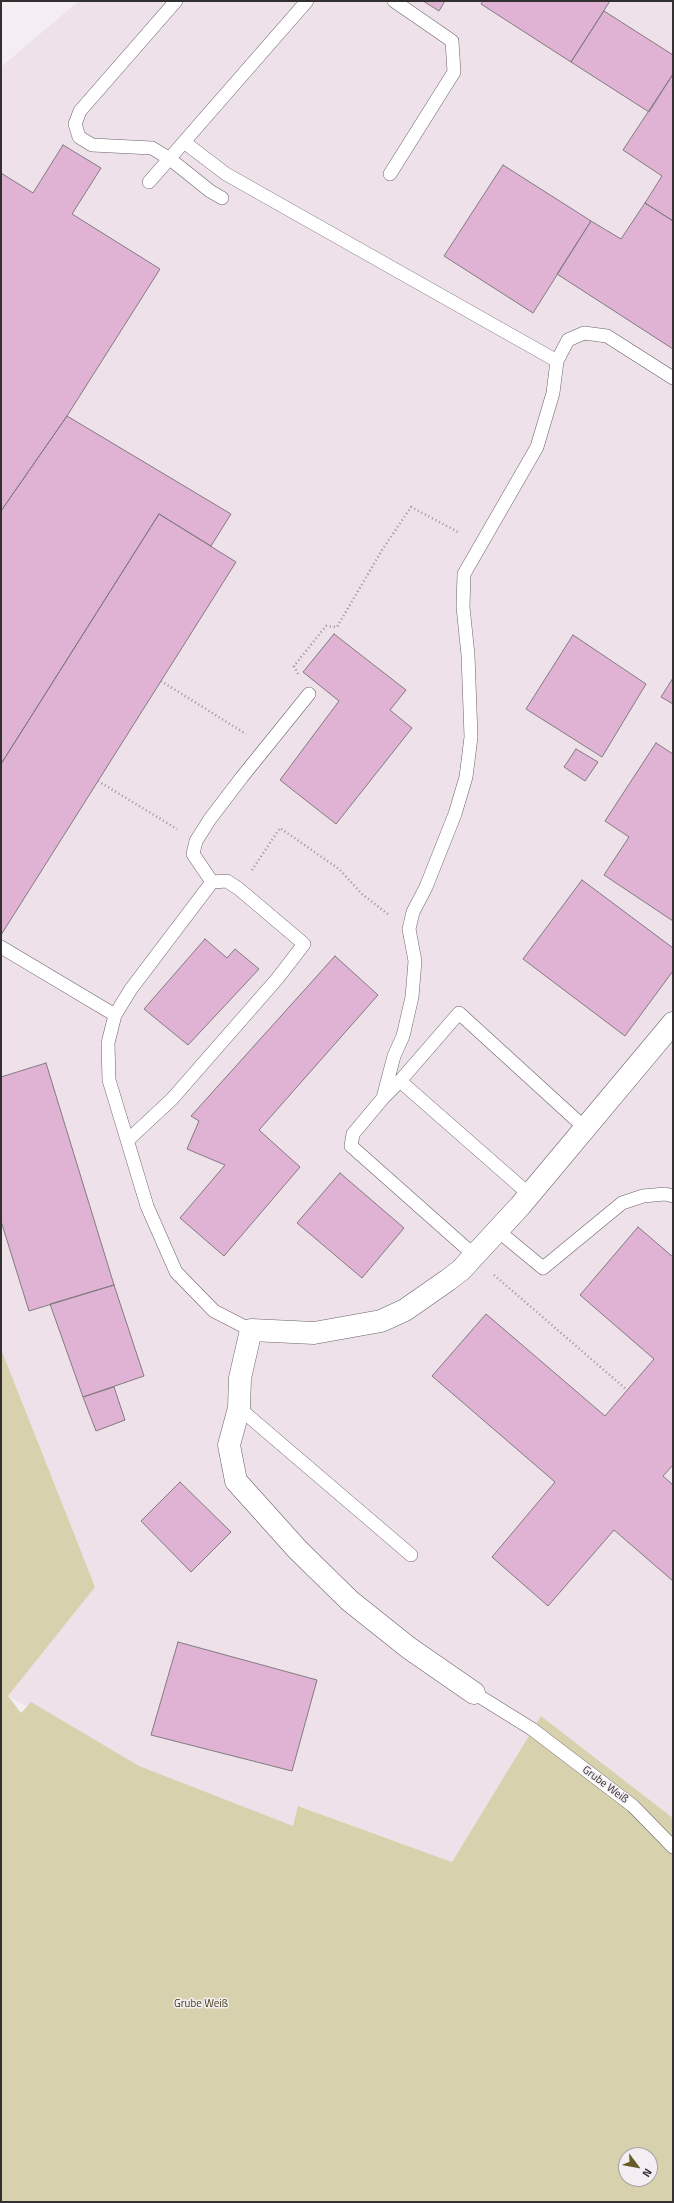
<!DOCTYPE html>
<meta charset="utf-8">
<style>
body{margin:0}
#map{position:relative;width:674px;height:2203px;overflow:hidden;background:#f4eef2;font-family:"Titillium Web",sans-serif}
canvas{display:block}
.frame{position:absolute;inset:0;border:2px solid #322f31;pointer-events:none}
.north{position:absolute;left:618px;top:2147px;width:40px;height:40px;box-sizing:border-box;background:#f4eef2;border:1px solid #a6a2a5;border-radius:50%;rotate:122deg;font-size:11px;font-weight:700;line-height:16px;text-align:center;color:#322f31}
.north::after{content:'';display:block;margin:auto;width:14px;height:18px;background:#655c29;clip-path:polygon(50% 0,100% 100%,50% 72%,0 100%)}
</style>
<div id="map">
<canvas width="674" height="2203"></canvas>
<div class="frame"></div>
<div class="north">N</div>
</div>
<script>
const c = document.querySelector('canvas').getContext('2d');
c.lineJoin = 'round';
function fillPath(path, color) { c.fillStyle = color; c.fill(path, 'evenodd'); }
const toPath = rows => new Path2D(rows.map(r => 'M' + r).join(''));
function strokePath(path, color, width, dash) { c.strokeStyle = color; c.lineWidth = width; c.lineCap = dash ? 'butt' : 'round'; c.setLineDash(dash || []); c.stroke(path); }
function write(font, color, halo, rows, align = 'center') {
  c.font = font + ' "Titillium Web",sans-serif'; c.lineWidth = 3; c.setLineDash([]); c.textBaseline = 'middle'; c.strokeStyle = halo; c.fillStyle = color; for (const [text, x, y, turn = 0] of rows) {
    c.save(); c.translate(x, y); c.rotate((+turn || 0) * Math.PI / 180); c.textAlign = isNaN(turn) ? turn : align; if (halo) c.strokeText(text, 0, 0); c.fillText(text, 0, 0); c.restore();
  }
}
fillPath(toPath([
 [79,1,673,1,673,1818,541,1716,452,1862,299,1806,286,1853,8,1696,94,1587,1,1349,1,67]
]), '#eee1ea');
fillPath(toPath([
 [1,1349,95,1587,8,1696,21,1713,31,1702,139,1766,293,1826,298,1806,452,1862,541,1716,673,1818,673,2202,1,2202],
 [626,2155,650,2155,650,2179,626,2179]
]), '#d7d2ad');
const building = toPath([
 [423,1,445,1,439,11,423,1],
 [483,1,610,1,571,62,481,4,483,1],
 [604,11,673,55,673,74,649,112,571,62,604,11],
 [673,74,673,221,645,203,662,176,623,150,673,74],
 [63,145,101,168,72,214,160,269,67,416,1,511,1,173,33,193,63,145],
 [503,165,591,221,533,313,444,256,503,165],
 [645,203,673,221,673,349,557,274,591,221,621,239,645,203],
 [67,416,231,514,211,546,159,514,1,764,1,511,67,416],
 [159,514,236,562,1,935,1,764,159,514],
 [334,634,406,690,390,710,412,728,336,824,280,780,339,701,303,672,334,634],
 [573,635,646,684,602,757,526,709,573,635],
 [673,678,673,704,661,697,673,678],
 [656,743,673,754,673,921,604,875,629,837,605,821,656,743],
 [576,749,598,762,585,781,564,767,576,749],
 [582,880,673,948,673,971,625,1036,523,959,582,880],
 [205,939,227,958,235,949,259,969,188,1045,144,1009,205,939],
 [335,956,378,995,259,1130,300,1167,224,1256,180,1218,225,1165,187,1149,199,1121,191,1116,335,956],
 [46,1063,114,1285,29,1311,1,1221,1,1077,46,1063],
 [340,1173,404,1228,362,1278,297,1223,340,1173],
 [638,1227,673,1257,673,1465,663,1476,673,1485,673,1581,614,1530,548,1606,492,1557,555,1482,432,1376,486,1314,605,1416,654,1359,580,1295,638,1227],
 [114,1285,144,1376,83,1397,50,1304,114,1285],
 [114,1387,125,1420,96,1431,83,1397,114,1387],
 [180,1482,231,1532,191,1572,141,1521,180,1482],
 [178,1642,317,1680,292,1771,151,1735,178,1642]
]);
fillPath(building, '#e0b2d4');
strokePath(building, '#827c80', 1);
const service = toPath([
 [176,1,80,111,75,124,79,137,92,145,152,148,170,159,210,191,222,198],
 [184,142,226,174,557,361],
 [390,174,454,72,452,41,394,1],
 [149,182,307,1],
 [1,947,115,1015],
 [400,1081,530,1195],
 [384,1097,400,1081,459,1013,585,1128],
 [128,1140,172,1099,277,979,304,944,239,889,227,881,212,882],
 [497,1230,543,1268,622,1203,643,1196,665,1194,673,1196],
 [474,1255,351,1146,353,1134,383,1098,394,1056,403,1036,412,997,415,961,409,929,413,912,426,887,455,814,466,777,471,737,468,655,463,607,464,574,537,447,553,393,557,361,568,340,584,333,607,336,673,378],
 [251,1330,214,1311,176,1272,147,1206,109,1080,108,1043,115,1015,131,989,212,882,193,854,196,841,210,819,242,777,309,694],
 [239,1408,411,1555],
 [474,1693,532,1729,633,1806,673,1847]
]);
const minor = toPath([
 [474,1693,409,1648,350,1601,297,1549,236,1481,229,1445,239,1408,240,1378,251,1330,314,1333,381,1321,405,1310,448,1280,461,1270,520,1206,673,1023]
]);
strokePath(service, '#6a6468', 14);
strokePath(minor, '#6a6468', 23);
strokePath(toPath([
 [298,674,294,666,326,626,337,627,382,550,411,507,460,533],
 [161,681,246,734],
 [98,781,177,829],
 [252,870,280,828,339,869,362,894,389,915],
 [494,1275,627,1390]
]), '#989396', 2.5, [1, 3]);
strokePath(service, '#fff', 13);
strokePath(minor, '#fff', 22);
write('11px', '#322f31', '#f4eef2', [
 ["Grube Weiß",605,1785,37]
]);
write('11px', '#413a12', '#f4eef2', [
 ["Grube Weiß",201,2004]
]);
</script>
